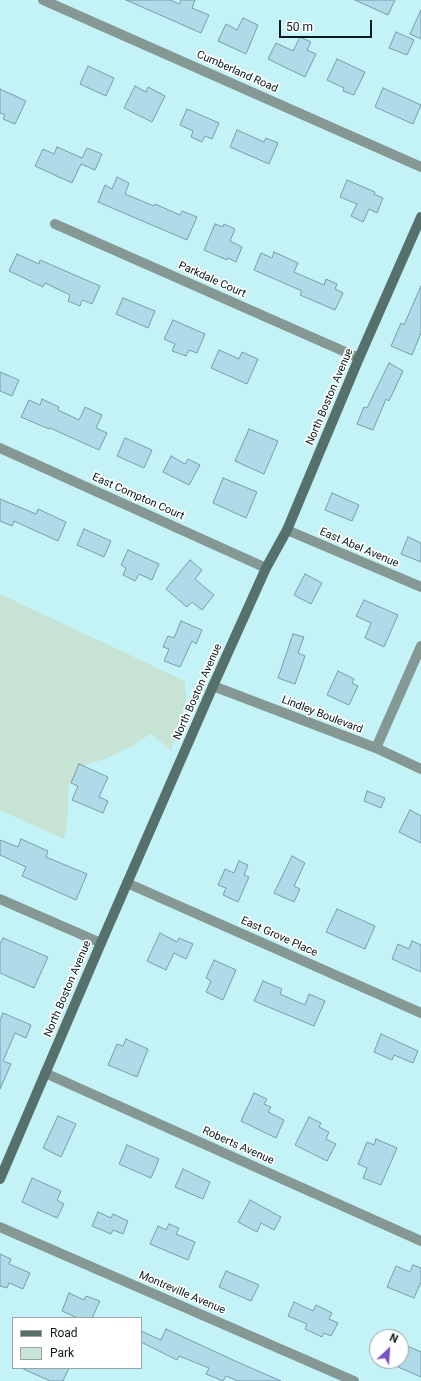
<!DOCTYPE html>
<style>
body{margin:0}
#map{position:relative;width:421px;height:1381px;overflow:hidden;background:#c3f3f6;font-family:Roboto,sans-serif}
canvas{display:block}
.legend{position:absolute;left:12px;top:1317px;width:130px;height:52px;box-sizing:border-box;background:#fff;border:1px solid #9ca3a4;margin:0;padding:5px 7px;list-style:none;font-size:12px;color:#081a1b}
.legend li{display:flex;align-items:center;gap:8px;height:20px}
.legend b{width:20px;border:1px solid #9ca3a4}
.north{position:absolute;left:369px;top:1329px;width:40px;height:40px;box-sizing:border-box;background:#fff;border:1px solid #9ca3a4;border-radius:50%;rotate:25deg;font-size:11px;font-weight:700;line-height:16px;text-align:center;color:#081a1b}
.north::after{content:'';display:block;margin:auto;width:14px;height:18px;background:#7b51ca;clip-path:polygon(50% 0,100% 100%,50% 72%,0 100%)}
.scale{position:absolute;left:279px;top:20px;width:93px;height:18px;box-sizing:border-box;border:2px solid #081a1b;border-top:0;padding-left:5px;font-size:12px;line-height:14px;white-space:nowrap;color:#081a1b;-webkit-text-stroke:3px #fff;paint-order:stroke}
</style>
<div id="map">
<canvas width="421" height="1381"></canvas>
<ul class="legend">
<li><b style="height:5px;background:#56716c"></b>Road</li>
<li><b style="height:11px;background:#c7e3d4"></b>Park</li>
</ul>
<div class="north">N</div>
<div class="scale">50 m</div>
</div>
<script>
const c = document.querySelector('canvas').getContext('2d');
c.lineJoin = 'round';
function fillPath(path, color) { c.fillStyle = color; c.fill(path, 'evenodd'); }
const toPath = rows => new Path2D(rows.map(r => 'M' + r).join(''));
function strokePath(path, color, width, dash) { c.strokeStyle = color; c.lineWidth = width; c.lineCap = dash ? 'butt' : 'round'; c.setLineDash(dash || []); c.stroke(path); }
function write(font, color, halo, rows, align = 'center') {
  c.font = font + ' Roboto,sans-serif'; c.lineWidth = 3.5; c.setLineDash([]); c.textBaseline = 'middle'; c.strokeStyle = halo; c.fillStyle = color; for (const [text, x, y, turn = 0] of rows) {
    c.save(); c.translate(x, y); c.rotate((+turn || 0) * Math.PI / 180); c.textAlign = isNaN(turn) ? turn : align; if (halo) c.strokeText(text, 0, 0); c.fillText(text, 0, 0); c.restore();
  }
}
fillPath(toPath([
 [0,594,185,681,186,700,171,751,151,733,134,745,107,758,83,766,69,785,67,824,64,839,0,810]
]), '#c7e3d4');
const building = toPath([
 [126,0,171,0,179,4,181,0,195,0,192,8,209,15,201,33,126,0],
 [355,0,395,0,388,15,355,0],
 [421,10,421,39,410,34,421,10],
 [243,18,258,25,246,54,218,41,226,24,237,30,243,18],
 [396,32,414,40,407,55,389,48,396,32],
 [300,37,311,42,307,50,316,54,305,77,268,59,276,43,293,51,300,37],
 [337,59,365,72,354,95,343,91,344,88,327,80,337,59],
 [88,66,114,78,106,96,80,84,88,66],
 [135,86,146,92,148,87,165,96,152,122,124,108,135,86],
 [383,88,421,105,413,124,375,107,383,88],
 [0,89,26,101,15,124,3,119,5,115,0,113,0,89],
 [187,109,219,123,212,139,205,136,202,142,191,137,193,131,180,125,187,109],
 [237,130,264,142,266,138,278,143,269,164,230,147,237,130],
 [57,147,82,158,87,148,102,154,95,170,81,164,72,183,35,166,43,149,54,154,57,147],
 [117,177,129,183,125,194,154,206,155,204,180,215,182,211,197,217,187,240,98,202,105,185,112,189,117,177],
 [347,180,375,192,374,194,383,198,377,213,369,209,363,222,351,216,357,204,340,197,347,180],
 [215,224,223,227,224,224,235,229,230,241,242,247,236,262,228,258,227,260,204,250,215,224],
 [274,252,298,263,294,272,324,285,326,279,337,284,335,289,343,293,335,310,300,295,302,291,254,270,261,253,272,258,274,252],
 [17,254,39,264,40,260,100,286,92,304,82,300,80,306,68,301,70,295,45,283,43,287,9,271,17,254],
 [421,286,421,333,412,355,391,346,401,323,404,325,421,286],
 [123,298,155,311,148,328,116,314,123,298],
 [173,320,205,334,197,353,189,350,186,356,172,351,175,344,164,339,173,320],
 [219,350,239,359,242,352,258,359,247,384,211,368,219,350],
 [389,363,403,371,389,401,386,399,373,430,357,424,364,407,367,408,389,363],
 [0,372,19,380,12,396,0,391,0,372],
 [42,399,59,407,58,410,79,420,85,407,102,415,96,428,107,433,99,450,50,428,49,429,21,417,29,400,40,405,42,399],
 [249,429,278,441,264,474,235,461,249,429],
 [125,438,152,450,144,468,117,456,125,438],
 [171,456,185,464,188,459,200,465,189,485,163,472,171,456],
 [223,478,257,492,246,518,213,503,223,478],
 [332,493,359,505,352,521,325,510,332,493],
 [0,499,36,514,38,509,66,522,58,541,14,521,12,526,0,521,0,499],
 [84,529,111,541,104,557,77,545,84,529],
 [408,537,421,543,421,562,401,554,408,537],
 [128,550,159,564,152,580,139,574,135,581,123,575,126,568,121,565,128,550],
 [190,560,202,570,195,579,214,595,202,610,192,602,187,607,166,589,190,560],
 [305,574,322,583,311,604,294,595,305,574],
 [364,600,398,615,384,647,365,638,371,623,356,616,364,600],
 [181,621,202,630,196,644,192,641,180,667,164,661,169,649,163,647,168,636,174,638,181,621],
 [293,634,304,637,298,653,305,656,295,684,278,678,293,634],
 [338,671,354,679,352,683,358,686,349,705,327,695,338,671],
 [79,764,108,777,99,797,108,801,103,813,72,800,78,786,71,783,79,764],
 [367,791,385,798,381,808,364,801,367,791],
 [410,810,421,816,421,843,399,832,410,810],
 [21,839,48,851,46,857,87,874,76,900,22,876,26,867,0,855,0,840,18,847,21,839],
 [292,856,305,863,294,886,300,889,294,902,274,893,292,856],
 [239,861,248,865,244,875,249,877,238,902,223,895,226,888,218,885,225,869,234,873,239,861],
 [337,909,375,926,365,949,326,932,337,909],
 [160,933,177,942,179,938,193,944,186,959,174,953,166,970,147,961,160,933],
 [3,938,48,957,34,988,0,973,0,944,3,938],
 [412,941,421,945,421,972,392,959,398,944,409,949,412,941],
 [214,960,236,970,223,1000,206,992,211,981,206,978,214,960],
 [263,981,282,989,280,994,305,1005,309,994,325,1001,314,1026,254,1001,263,981],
 [3,1013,31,1025,26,1038,15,1033,3,1061,11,1064,0,1089,0,1020,3,1013],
 [381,1034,418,1051,413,1063,394,1055,392,1060,374,1052,381,1034],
 [126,1039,148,1049,137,1077,108,1065,117,1044,123,1046,126,1039],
 [254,1093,267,1099,264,1104,271,1107,268,1112,284,1120,276,1138,241,1121,254,1093],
 [58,1116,76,1124,61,1157,43,1148,58,1116],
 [309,1117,321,1123,319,1127,329,1132,326,1139,336,1144,327,1161,295,1145,309,1117],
 [376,1139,397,1148,381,1185,363,1178,367,1168,358,1164,367,1142,374,1145,376,1139],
 [127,1145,159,1159,151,1178,119,1164,127,1145],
 [183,1169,210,1182,203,1199,175,1187,183,1169],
 [32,1178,61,1191,57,1200,64,1204,57,1218,22,1202,32,1178],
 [250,1200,281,1217,274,1230,261,1223,257,1232,238,1222,250,1200],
 [98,1212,111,1218,113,1214,128,1221,123,1234,113,1230,111,1234,92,1226,98,1212],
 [169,1224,179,1228,176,1234,195,1242,188,1260,150,1244,158,1226,166,1230,169,1224],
 [0,1254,11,1259,9,1264,30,1273,23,1289,9,1283,7,1288,0,1286,0,1254],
 [413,1265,421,1268,421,1282,414,1298,387,1287,396,1266,410,1272,413,1265],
 [226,1271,259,1285,251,1301,219,1287,226,1271],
 [69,1293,84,1300,86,1296,100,1301,92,1318,78,1318,62,1311,69,1293],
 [294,1302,313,1311,316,1305,332,1313,329,1319,338,1323,331,1336,324,1333,322,1337,305,1329,307,1324,288,1316,294,1302],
 [166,1329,233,1360,281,1381,238,1381,226,1376,223,1381,206,1374,209,1368,179,1356,177,1360,141,1342,141,1331,161,1340,166,1329],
 [405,1345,421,1352,421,1377,396,1366,399,1361,401,1361,401,1355,405,1345],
 [21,1368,69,1368,63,1381,50,1381,21,1368]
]);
fillPath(building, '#afdae8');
strokePath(building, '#749eab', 1);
strokePath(toPath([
 [43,0,421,167],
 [55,224,359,358],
 [0,448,266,568],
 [287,530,421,587],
 [213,686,376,748,421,769],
 [376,748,421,646],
 [127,883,421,1013],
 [0,899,101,943],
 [45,1073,421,1241],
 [0,1227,354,1381]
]), '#859894', 10);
strokePath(toPath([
 [0,1179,101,943,213,686,266,568,287,530,359,358,421,217]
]), '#56716c', 10);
write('11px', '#081a1b', '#fff', [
 ["Cumberland Road",237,72,24],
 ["Parkdale Court",212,280,24],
 ["North Boston Avenue",330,397,-67],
 ["East Compton Court",138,497,24],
 ["East Abel Avenue",359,548,23],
 ["North Boston Avenue",198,692,-66],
 ["Lindley Boulevard",322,715,21],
 ["East Grove Place",279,937,24],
 ["North Boston Avenue",68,989,-67],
 ["Roberts Avenue",238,1146,24],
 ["Montreville Avenue",182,1293,23]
]);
</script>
